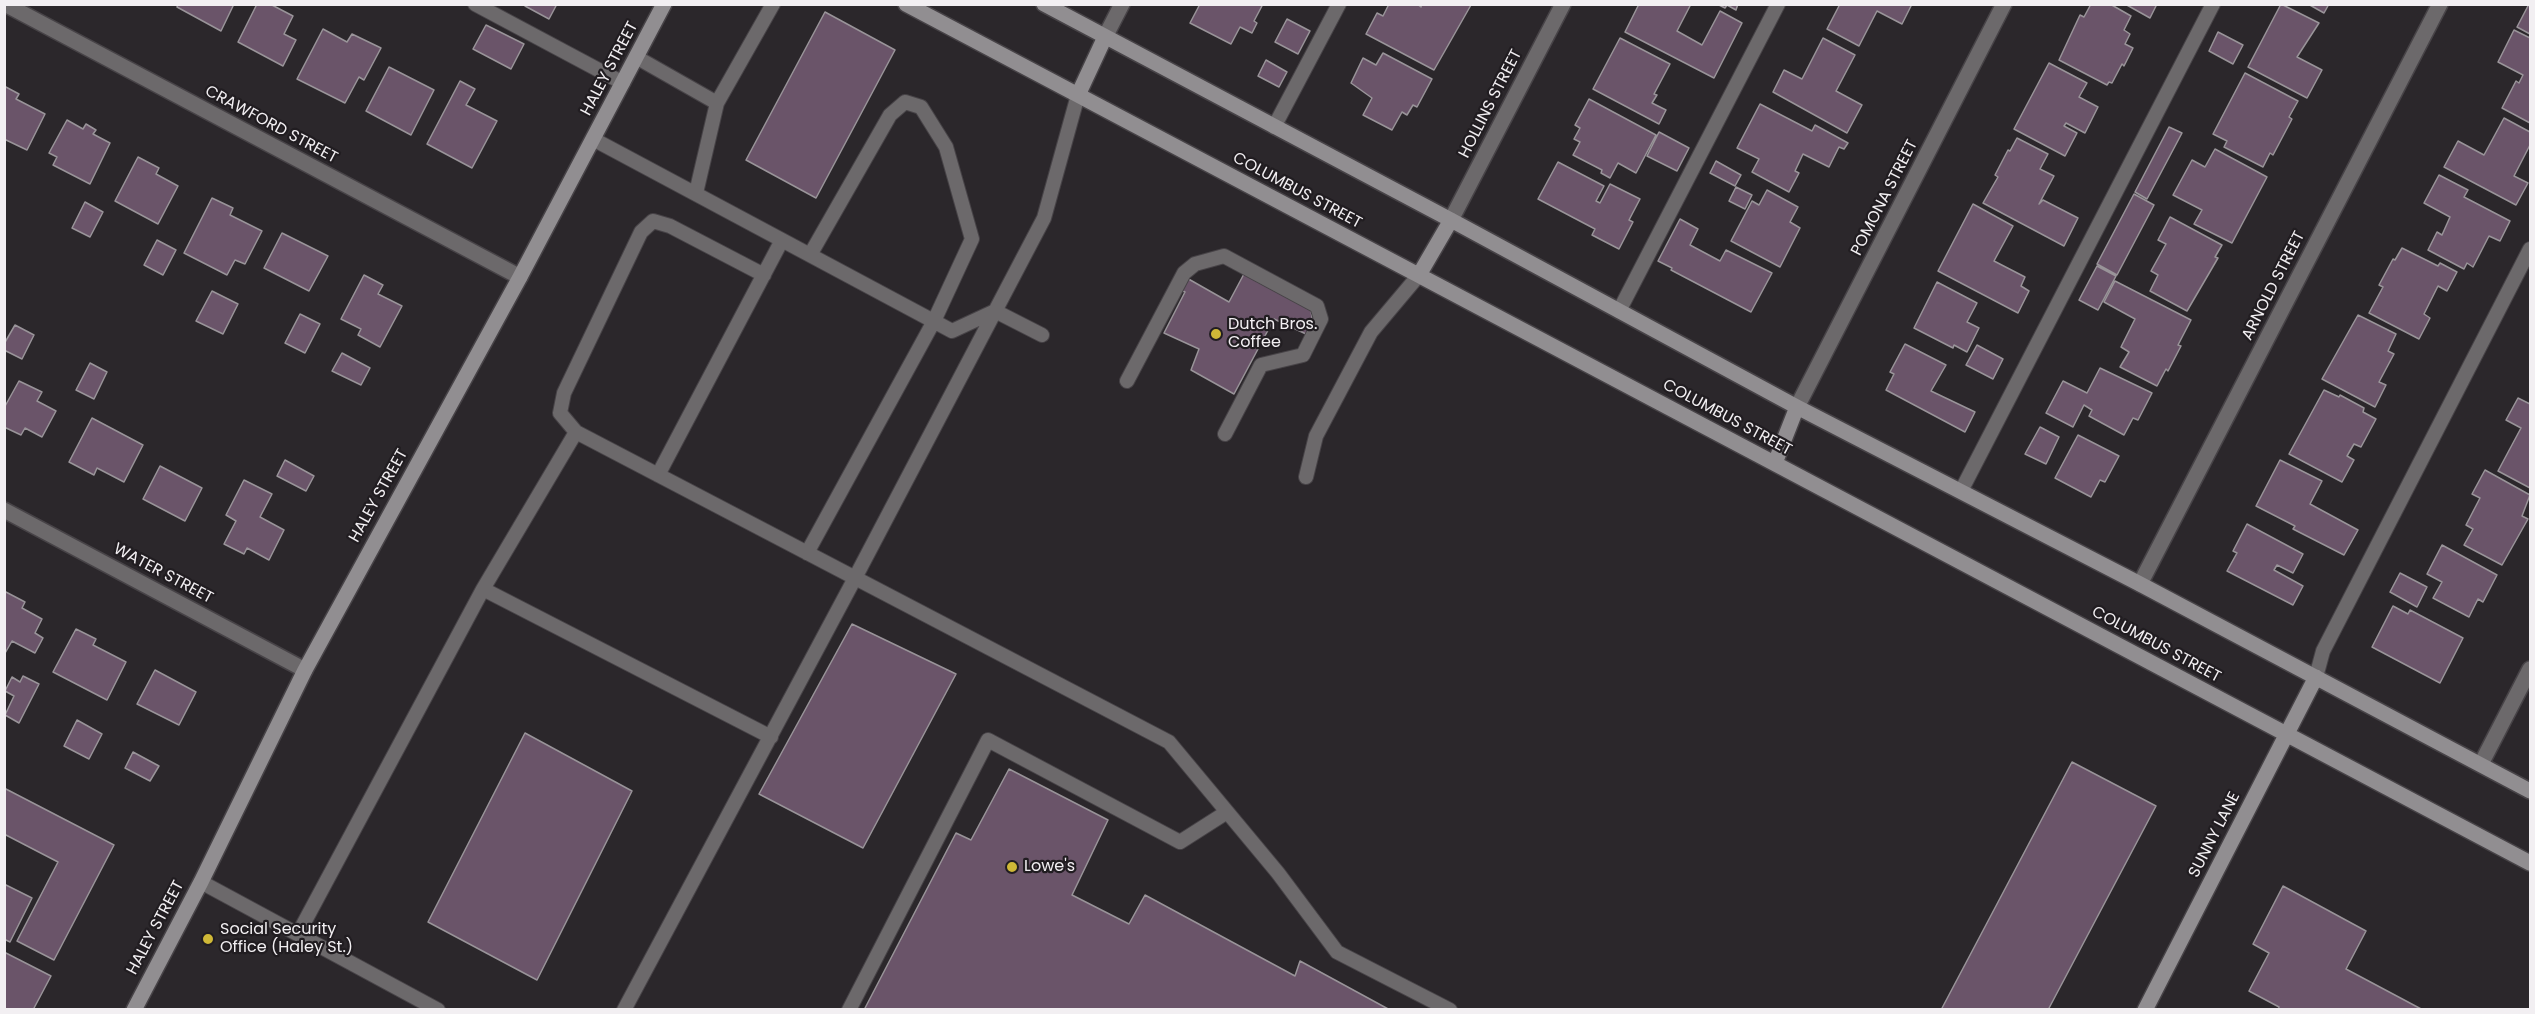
<!DOCTYPE html>
<style>
body{margin:0}
#map{position:relative;width:2535px;height:1014px;overflow:hidden;background:#2b272b;font-family:Poppins,sans-serif}
canvas{display:block}
.frame{position:absolute;inset:0;border:6px solid #f2eff2;pointer-events:none}
</style>
<div id="map">
<canvas width="2535" height="1014"></canvas>
<div class="frame"></div>
</div>
<script>
const c = document.querySelector('canvas').getContext('2d');
c.lineJoin = 'round';
function fillPath(path, color) { c.fillStyle = color; c.fill(path, 'evenodd'); }
const toPath = rows => new Path2D(rows.map(r => 'M' + r).join(''));
function strokePath(path, color, width, dash) { c.strokeStyle = color; c.lineWidth = width; c.lineCap = dash ? 'butt' : 'round'; c.setLineDash(dash || []); c.stroke(path); }
function write(font, color, halo, rows, align = 'center') {
  c.font = font + ' Poppins,sans-serif'; c.lineWidth = 4.5; c.setLineDash([]); c.textBaseline = 'middle'; c.strokeStyle = halo; c.fillStyle = color; for (const [text, x, y, turn = 0] of rows) {
    c.save(); c.translate(x, y); c.rotate((+turn || 0) * Math.PI / 180); c.textAlign = isNaN(turn) ? turn : align; if (halo) c.strokeText(text, 0, 0); c.fillText(text, 0, 0); c.restore();
  }
}
const building = toPath([
 [178,4,234,4,221,31,177,7,178,4],
 [257,4,270,4,293,16,284,34,296,40,283,66,238,42,257,4],
 [526,4,557,4,549,19,525,6,526,4],
 [1200,4,1263,4,1254,21,1257,23,1252,33,1240,27,1231,44,1190,23,1200,4],
 [1389,4,1417,4,1421,7,1422,4,1471,5,1434,70,1366,34,1377,13,1383,16,1389,4],
 [1639,4,1691,4,1677,31,1702,45,1720,11,1742,23,1714,78,1625,32,1639,4],
 [1717,4,1738,4,1736,10,1727,5,1725,8,1717,4],
 [1840,4,1912,4,1902,24,1877,11,1859,46,1827,29,1840,4],
 [2091,4,2110,4,2131,16,2124,30,2130,34,2125,44,2133,48,2124,66,2122,64,2112,83,2109,82,2107,85,2059,60,2080,15,2084,17,2091,4],
 [2125,4,2157,4,2150,18,2125,4],
 [2281,4,2319,23,2297,57,2322,70,2307,98,2248,67,2281,4],
 [2308,4,2329,4,2324,13,2308,4],
 [2529,4,2530,4,2530,34,2517,27,2529,4],
 [825,12,895,50,816,198,746,160,825,12],
 [1287,19,1310,31,1298,54,1275,42,1287,19],
 [486,25,524,44,511,69,473,49,486,25],
 [323,29,347,42,352,34,381,48,364,80,359,77,345,103,297,79,323,29],
 [2514,30,2530,38,2530,123,2502,108,2516,81,2519,83,2523,75,2498,62,2514,30],
 [2218,32,2243,45,2233,64,2209,51,2218,32],
 [1620,38,1670,64,1654,94,1657,95,1652,103,1666,110,1659,124,1593,89,1620,38],
 [1823,38,1855,55,1836,91,1862,105,1847,133,1773,92,1784,70,1802,79,1823,38],
 [1383,53,1432,79,1417,107,1413,105,1407,115,1402,112,1392,130,1363,115,1372,98,1351,83,1363,58,1376,65,1383,53],
 [1266,60,1287,72,1279,87,1258,76,1266,60],
 [2049,63,2087,83,2079,97,2098,107,2085,133,2066,123,2064,126,2077,133,2065,156,2014,129,2049,63],
 [389,67,434,90,411,135,366,111,389,67],
 [2245,73,2298,101,2289,117,2292,119,2273,155,2270,153,2263,167,2224,147,2227,141,2213,134,2245,73],
 [460,81,475,89,466,105,497,121,472,168,427,144,460,81],
 [4,86,19,94,16,99,45,114,27,150,4,139,4,86],
 [1589,99,1656,135,1636,173,1618,163,1610,178,1601,173,1602,170,1573,155,1580,142,1574,139,1580,128,1575,125,1589,99],
 [1760,104,1812,131,1815,125,1848,143,1844,149,1839,147,1829,167,1803,154,1795,171,1799,173,1789,192,1752,172,1759,159,1737,148,1760,104],
 [2504,118,2530,132,2530,145,2514,176,2528,183,2516,205,2444,167,2458,141,2484,155,2504,118],
 [67,120,83,129,86,124,96,130,93,134,110,143,90,184,53,165,57,157,49,153,67,120],
 [2169,127,2182,133,2147,199,2135,192,2169,127],
 [1659,132,1689,148,1677,171,1647,156,1659,132],
 [2017,138,2048,154,2040,169,2054,176,2039,204,2043,200,2078,218,2064,246,1983,203,1998,177,1995,175,2008,150,2010,151,2017,138],
 [2215,149,2267,177,2232,243,2194,224,2202,210,2173,195,2192,160,2205,167,2215,149],
 [138,157,159,168,156,174,178,186,158,224,115,201,138,157],
 [1716,161,1741,175,1735,186,1710,173,1716,161],
 [1558,162,1604,186,1596,201,1600,203,1610,184,1640,199,1629,220,1633,222,1619,249,1592,235,1595,229,1538,199,1558,162],
 [2439,175,2468,190,2464,197,2510,221,2500,241,2489,236,2473,267,2467,263,2464,269,2428,250,2437,232,2442,235,2450,217,2424,203,2439,175],
 [1736,187,1752,195,1745,209,1729,201,1736,187],
 [1767,190,1798,207,1790,222,1800,228,1780,267,1731,241,1752,201,1759,205,1767,190],
 [2134,194,2154,205,2117,275,2097,264,2134,194],
 [212,198,233,208,230,215,262,231,245,264,235,260,227,275,184,253,212,198],
 [85,202,103,212,90,237,72,228,85,202],
 [1973,204,2013,226,1994,261,2025,277,2021,286,2029,291,2018,313,1938,271,1973,204],
 [2170,217,2222,245,2215,257,2218,258,2187,311,2150,291,2158,275,2151,271,2166,244,2158,240,2170,217],
 [1680,219,1698,229,1690,245,1720,261,1726,250,1772,273,1751,312,1671,270,1672,268,1658,261,1680,219],
 [282,233,328,256,309,291,264,268,282,233],
 [157,240,176,250,163,275,144,265,157,240],
 [2402,248,2438,266,2440,263,2457,272,2447,291,2438,286,2424,314,2430,318,2419,339,2369,313,2383,287,2379,285,2393,259,2395,260,2402,248],
 [2097,266,2116,276,2098,310,2079,300,2097,266],
 [1245,272,1310,304,1314,331,1306,334,1274,319,1234,394,1191,370,1199,349,1164,333,1185,292,1178,289,1185,277,1229,302,1245,272],
 [364,275,383,285,378,294,402,306,380,347,358,335,361,329,341,319,364,275],
 [2115,281,2191,320,2178,345,2181,346,2168,371,2166,369,2157,386,2120,367,2129,352,2121,347,2135,319,2104,302,2115,281],
 [1937,282,1977,303,1967,322,1979,328,1967,352,1954,345,1953,348,1914,328,1937,282],
 [212,291,238,304,223,334,196,321,212,291],
 [300,314,320,324,305,353,285,343,300,314],
 [2358,315,2396,334,2388,351,2394,354,2379,382,2386,385,2375,407,2322,379,2358,315],
 [15,325,34,335,22,359,4,350,4,344,15,325],
 [1905,344,1946,365,1931,391,1975,412,1965,432,1886,390,1894,374,1890,372,1905,344],
 [1977,345,2003,359,1993,379,1966,365,1977,345],
 [342,353,370,368,361,385,332,371,342,353],
 [90,363,107,372,94,399,76,390,90,363],
 [2100,368,2152,393,2138,420,2133,418,2124,435,2089,416,2092,410,2084,405,2073,427,2046,413,2063,381,2087,393,2100,368],
 [19,381,42,392,37,401,56,411,42,437,25,428,21,435,4,427,4,408,19,381],
 [2324,390,2339,397,2340,395,2364,408,2363,412,2376,419,2361,447,2354,444,2347,456,2354,460,2342,482,2289,454,2324,390],
 [2518,398,2530,404,2530,488,2498,471,2521,428,2506,420,2518,398],
 [92,418,143,445,124,482,97,468,94,475,69,462,92,418],
 [2040,427,2059,437,2046,464,2025,454,2040,427],
 [2078,435,2119,456,2105,482,2100,480,2091,497,2055,478,2078,435],
 [285,460,314,476,306,491,277,476,285,460],
 [2280,460,2322,481,2310,504,2358,530,2344,555,2293,529,2295,526,2256,506,2280,460],
 [160,466,202,488,185,521,143,499,160,466],
 [2485,470,2530,495,2522,516,2528,519,2502,565,2464,545,2473,529,2466,525,2480,498,2472,494,2485,470],
 [244,480,272,494,260,517,284,530,269,560,247,548,244,554,224,544,236,521,226,515,244,480],
 [2247,524,2303,554,2293,573,2277,565,2274,570,2303,586,2293,605,2227,571,2237,553,2233,551,2247,524],
 [2442,545,2497,575,2483,602,2478,599,2469,617,2433,598,2442,582,2427,574,2442,545],
 [2400,573,2427,587,2417,607,2390,592,2400,573],
 [4,591,25,602,22,608,42,619,35,633,43,638,35,653,12,641,4,655,4,591],
 [2393,606,2408,614,2410,610,2463,638,2440,683,2372,647,2393,606],
 [852,624,956,674,863,848,759,794,852,624],
 [76,629,96,639,93,645,126,662,107,700,53,672,76,629],
 [155,670,196,692,179,725,137,704,155,670],
 [23,676,39,684,19,723,5,715,14,696,5,691,12,677,20,682,23,676],
 [77,720,102,734,89,759,64,746,77,720],
 [525,733,632,791,537,980,428,922,525,733],
 [133,752,159,766,150,781,125,768,133,752],
 [2072,762,2156,806,2048,1010,1941,1010,2072,762],
 [1009,769,1108,820,1072,895,1129,924,1145,895,1295,976,1300,961,1390,1010,864,1010,956,833,971,840,1009,769],
 [4,788,114,845,54,960,17,941,58,862,4,834,4,788],
 [4,884,32,898,10,942,4,939,4,884],
 [2283,886,2366,931,2346,969,2423,1010,2278,1010,2279,1007,2249,991,2269,953,2253,944,2283,886],
 [4,952,51,976,33,1010,4,1009,4,952]
]);
fillPath(building, '#6a5469');
strokePath(building, '#999499', 1.5);
const lane = toPath([
 [475,4,623,83],
 [636,57,717,103],
 [1274,127,1339,4],
 [593,139,952,331,995,311,1042,335],
 [696,193,717,103,773,4],
 [1619,311,1778,4],
 [1127,381,1184,273,1195,264,1224,256,1317,306,1321,319,1303,355,1261,365,1225,434],
 [576,432,560,413,564,393,641,232,653,221,670,226,764,275],
 [658,475,782,240],
 [1306,477,1316,436,1371,332,1419,275],
 [1961,491,2213,4],
 [807,553,934,321,972,239,946,147,921,107,905,102,890,115,810,255],
 [483,589,576,432,1169,742,1278,873,1337,952,1450,1010],
 [2316,677,2323,651,2530,249],
 [201,882,438,1010],
 [298,934,483,589,771,737],
 [624,1010,855,578,1044,218,1078,95],
 [849,1010,988,740,1180,842,1227,812]
]);
const street = toPath([
 [5,4,520,277],
 [1105,37,1122,4],
 [1451,220,1563,4],
 [1797,407,2004,4],
 [4,510,305,670],
 [2140,584,2440,4],
 [2481,764,2530,669]
]);
const secondary = toPath([
 [906,4,2530,863],
 [1044,4,1451,220,1797,407,2140,584,2530,791],
 [1078,95,1105,37],
 [1419,275,1451,220],
 [1775,463,1797,407],
 [134,1010,201,882,305,670,520,277,664,4],
 [2145,1010,2316,677]
]);
strokePath(lane, '#474347', 16);
strokePath(street, '#474347', 18);
strokePath(secondary, '#474347', 18);
strokePath(lane, '#6c696b', 14);
strokePath(street, '#6c696b', 15);
strokePath(secondary, '#918e91', 15);
for (const [x, y, r, color] of [
 [1216,334,6,"#cfb837"],
 [1012,867,6,"#cfb837"],
 [208,939,6,"#cfb837"]
]) { const dot = new Path2D(); dot.arc(x, y, r, 0, 2 * Math.PI); c.fillStyle = color; c.fill(dot); strokePath(dot, '#211d21', 2); }
write('16px', '#f2eff2', '#211d21', [
 ["HALEY STREET",610,69,-62],
 ["HOLLINS STREET",1491,104,-63],
 ["CRAWFORD STREET",271,125,28],
 ["COLUMBUS STREET",1297,191,28],
 ["POMONA STREET",1885,198,-63],
 ["ARNOLD STREET",2274,286,-63],
 ["COLUMBUS STREET",1727,418,28],
 ["HALEY STREET",379,496,-61],
 ["WATER STREET",163,574,28],
 ["COLUMBUS STREET",2156,645,28],
 ["SUNNY LANE",2215,835,-63],
 ["HALEY STREET",156,928,-62]
]);
write('16px', '#f2eff2', '#211d21', [
 ["Dutch Bros.",1228,325],
 ["Coffee",1228,343],
 ["Lowe's",1024,867],
 ["Social Security",220,930],
 ["Office (Haley St.)",220,948]
], 'left');
</script>
